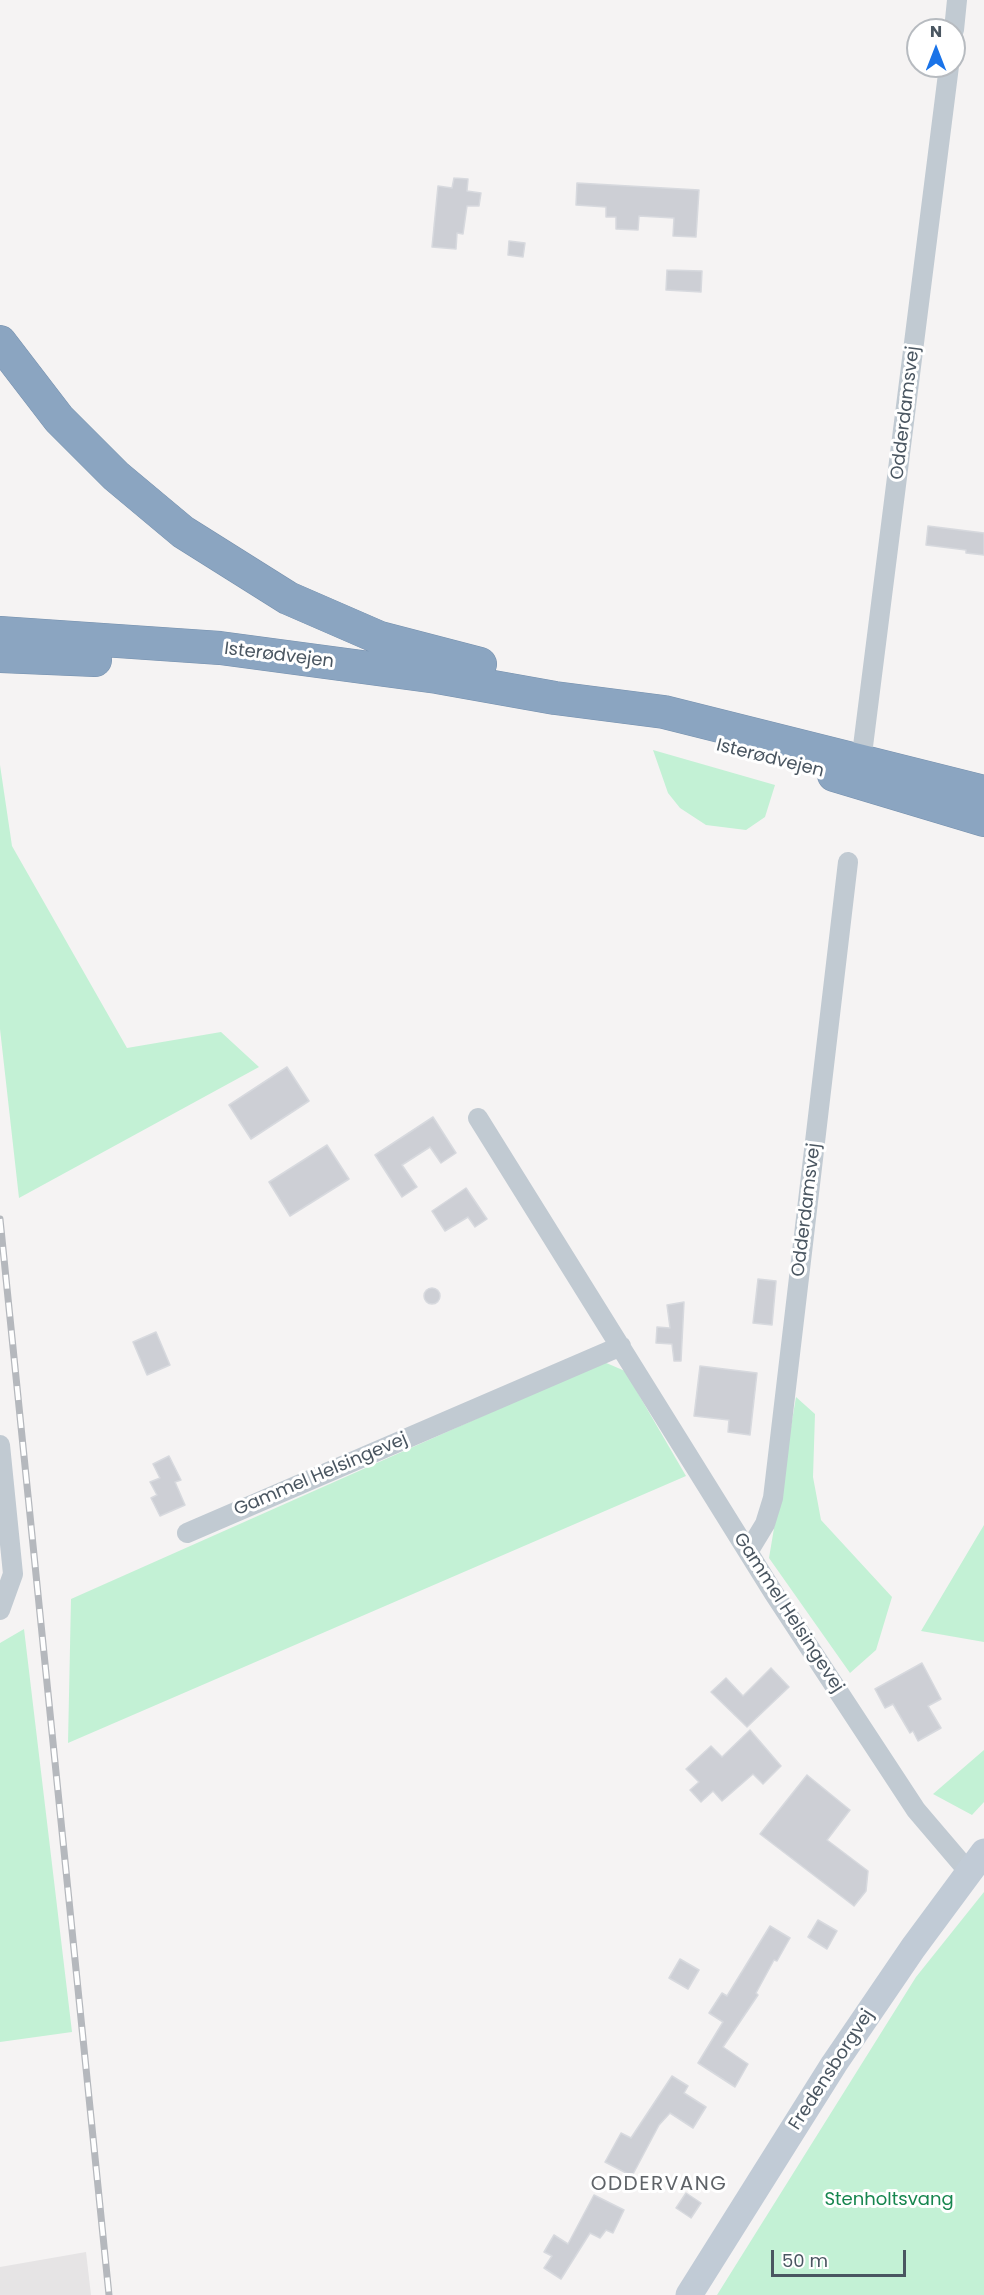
<!DOCTYPE html>
<meta charset="utf-8">
<style>
body{margin:0}
#map{position:relative;width:984px;height:2295px;overflow:hidden;background:#f5f3f3;font-family:Poppins,sans-serif}
canvas{display:block}
.north{position:absolute;left:906px;top:18px;width:60px;height:60px;box-sizing:border-box;background:#fff;border:2px solid #b7bbc0;border-radius:50%;rotate:0deg;font-size:16px;font-weight:700;line-height:24px;text-align:center;color:#4a5661}
.north::after{content:'';display:block;margin:auto;width:21px;height:27px;background:#1a73e8;clip-path:polygon(50% 0,100% 100%,50% 72%,0 100%)}
.scale{position:absolute;left:771px;top:2250px;width:135px;height:27px;box-sizing:border-box;border:3px solid #4a5661;border-top:0;padding-left:8px;font-size:18px;line-height:21px;white-space:nowrap;color:#4a5661;-webkit-text-stroke:4px #fff;paint-order:stroke}
</style>
<div id="map">
<canvas width="984" height="2295"></canvas>
<div class="north">N</div>
<div class="scale">50 m</div>
</div>
<script>
const c = document.querySelector('canvas').getContext('2d');
c.lineJoin = 'round';
function fillPath(path, color) { c.fillStyle = color; c.fill(path, 'evenodd'); }
const toPath = rows => new Path2D(rows.map(r => 'M' + r).join(''));
function strokePath(path, color, width, dash) { c.strokeStyle = color; c.lineWidth = width; c.lineCap = dash ? 'butt' : 'round'; c.setLineDash(dash || []); c.stroke(path); }
function write(font, color, halo, rows, align = 'center') {
  c.font = font + ' Poppins,sans-serif'; c.lineWidth = 6; c.setLineDash([]); c.textBaseline = 'middle'; c.strokeStyle = halo; c.fillStyle = color; for (const [text, x, y, turn = 0] of rows) {
    c.save(); c.translate(x, y); c.rotate((+turn || 0) * Math.PI / 180); c.textAlign = isNaN(turn) ? turn : align; if (halo) c.strokeText(text, 0, 0); c.fillText(text, 0, 0); c.restore();
  }
}
fillPath(toPath([
 [86,2252,91,2295,0,2295,0,2267]
]), '#e6e4e5');
fillPath(toPath([
 [653,750,775,785,765,817,746,830,706,825,680,808,668,793],
 [0,765,12,846,127,1048,221,1032,259,1067,19,1198,0,1029],
 [604,1362,625,1371,686,1476,68,1743,71,1599],
 [796,1397,815,1414,813,1477,821,1520,892,1597,876,1650,850,1673,769,1558],
 [984,1525,984,1642,921,1631],
 [24,1629,72,2032,0,2042,0,1643],
 [984,1750,984,1802,972,1815,933,1794],
 [984,1892,984,2295,717,2295,916,1977]
]), '#c3f1d5');
const building = toPath([
 [454,178,468,179,467,191,481,193,479,206,467,206,463,234,457,233,456,249,432,247,438,186,452,188,454,178],
 [577,183,699,190,696,237,673,236,674,218,639,216,638,230,616,229,616,217,606,217,606,207,576,205,577,183],
 [509,241,525,243,523,257,508,255,509,241],
 [667,270,702,271,701,292,666,290,667,270],
 [928,526,984,533,984,555,966,553,966,550,926,545,928,526],
 [287,1067,309,1101,251,1139,229,1105,287,1067],
 [433,1117,456,1153,441,1163,430,1147,402,1165,417,1187,402,1197,375,1155,433,1117],
 [327,1145,349,1179,290,1216,269,1182,327,1145],
 [466,1188,487,1219,475,1227,468,1217,445,1231,432,1211,466,1188],
 [758,1279,776,1281,772,1325,753,1323,758,1279],
 '424 1296a8 8 0 1 1 16 0a8 8 0 1 1-16 0Z',
 [684,1302,681,1361,674,1361,672,1344,656,1343,657,1327,670,1328,667,1305,684,1302],
 [156,1332,170,1365,147,1375,133,1342,156,1332],
 [700,1366,757,1373,750,1435,728,1432,729,1420,694,1416,700,1366],
 [169,1456,181,1480,175,1482,185,1505,160,1516,151,1498,157,1495,150,1482,160,1478,153,1464,169,1456],
 [922,1663,941,1699,928,1706,941,1728,918,1741,913,1731,910,1733,893,1704,885,1708,875,1689,922,1663],
 [771,1668,789,1687,747,1727,711,1692,726,1678,743,1696,771,1668],
 [750,1730,781,1766,763,1784,753,1774,722,1801,713,1791,701,1802,690,1790,699,1782,686,1769,711,1746,722,1757,750,1730],
 [807,1775,850,1810,827,1840,868,1871,866,1891,854,1906,760,1834,807,1775],
 [818,1920,837,1931,827,1949,808,1937,818,1920],
 [770,1926,790,1938,777,1961,774,1960,756,1993,758,1995,723,2047,748,2064,735,2087,698,2063,723,2022,709,2013,722,1993,727,1996,770,1926],
 [680,1959,699,1970,688,1989,669,1978,680,1959],
 [672,2076,688,2086,684,2093,706,2107,693,2128,670,2113,659,2125,632,2176,605,2162,621,2133,631,2138,672,2076],
 [686,2193,701,2203,691,2218,676,2208,686,2193],
 [594,2195,624,2210,613,2233,606,2230,600,2238,590,2233,561,2279,544,2268,552,2256,544,2252,554,2235,568,2244,594,2195]
]);
fillPath(building, '#cdcfd5');
strokePath(building, '#d7d9de', 1.5);
const highway = toPath([
 [0,342,59,419,116,476,183,532,288,598,380,638,480,664],
 [0,633,220,648,437,677,555,698,664,712,984,792],
 [0,656,95,660],
 [834,775,984,820]
]);
strokePath(highway, '#7690ad', 34);
strokePath(toPath([
 [954,30,957,0],
 [860,770,949,66],
 [478,1118,773,1592,916,1810,968,1871],
 [0,1445,13,1574,0,1610],
 [187,1533,621,1346],
 [748,1552,765,1524,773,1498,848,862]
]), '#c1cad2', 20);
strokePath(toPath([
 [689,2295,834,2064,913,1948,984,1852]
]), '#c1cbd6', 27);
strokePath(highway, '#8ba5c1', 33);
const rail = toPath([
 [0,1219,109,2295]
]);
strokePath(rail, '#b5b8bd', 7);
strokePath(rail, '#fff', 4.5, [14]);
write('18px', '#4a5661', '#fff', [
 ["Odderdamsvej",906,413,-83],
 ["Isterødvejen",279,656,7],
 ["Isterødvejen",770,759,14],
 ["Odderdamsvej",807,1210,-83],
 ["Gammel Helsingevej",321,1475,-23],
 ["Gammel Helsingevej",788,1613,57],
 ["Fredensborgvej",832,2070,-57]
]);
write('18px', '#17864f', '#fff', [
 ["Stenholtsvang",889,2200]
]);
c.letterSpacing = '1.5px';
write('20px', '#5f6368', '#fff', [
 ["ODDERVANG",659,2185]
]);
c.letterSpacing = '0px';
</script>
